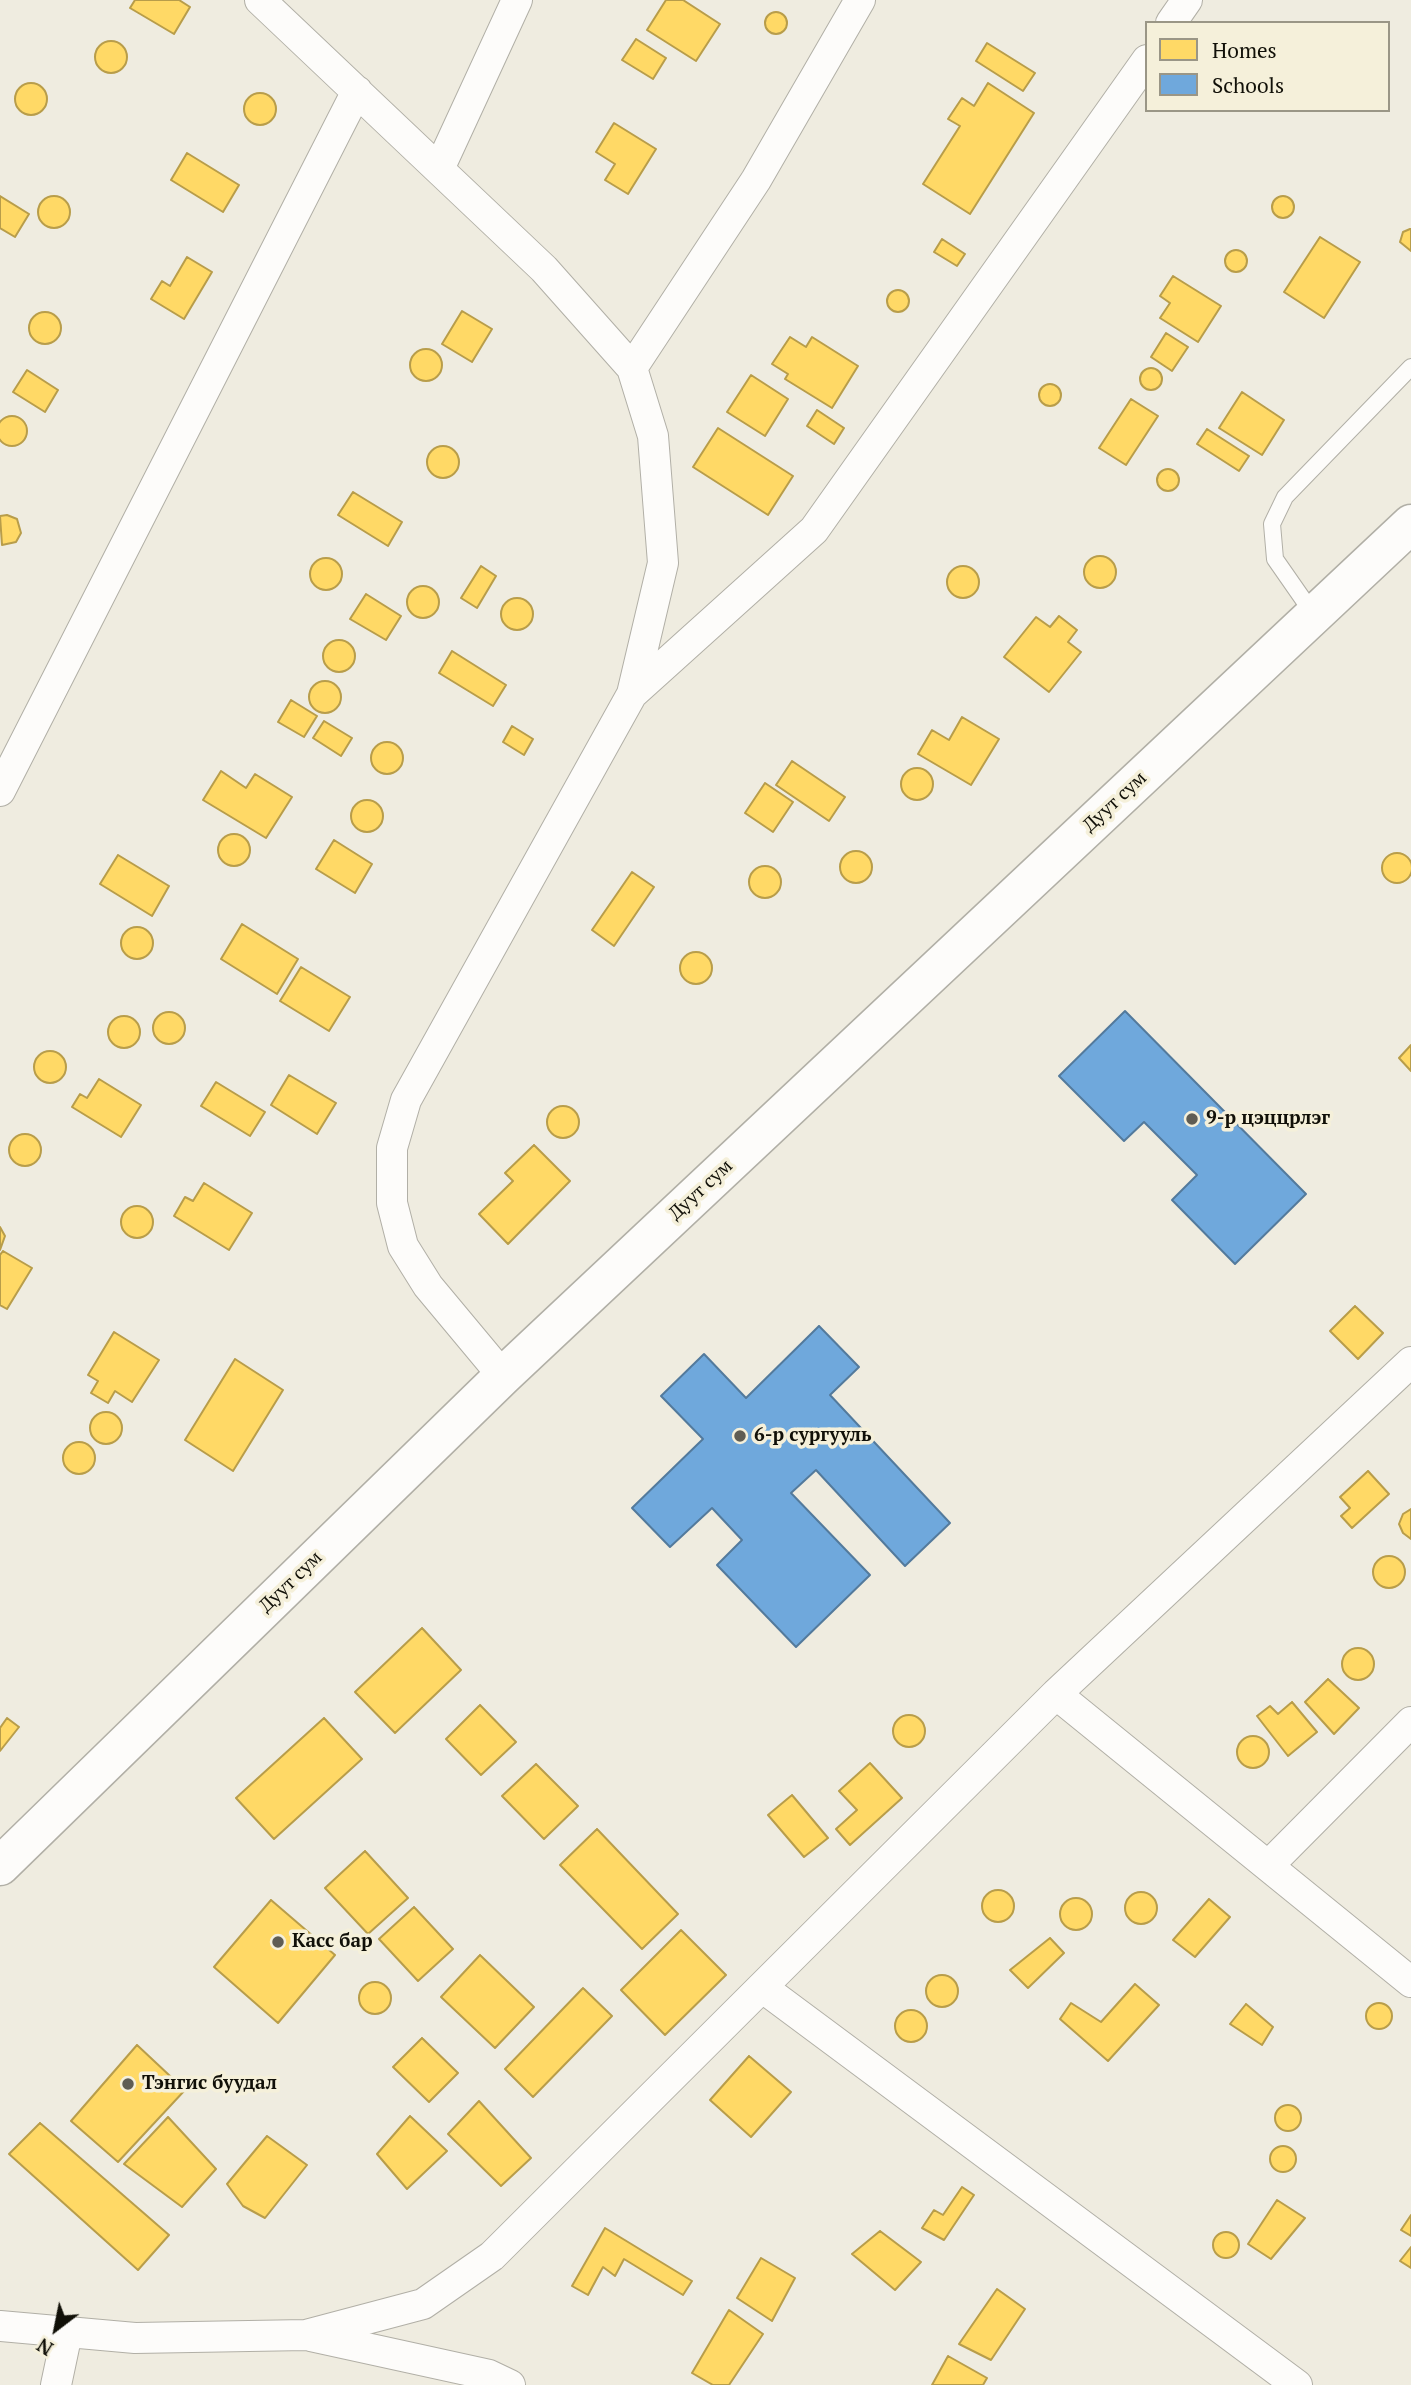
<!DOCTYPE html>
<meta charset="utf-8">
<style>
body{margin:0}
#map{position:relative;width:1411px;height:2385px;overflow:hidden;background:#efece0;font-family:"PT Serif",serif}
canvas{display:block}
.legend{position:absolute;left:1145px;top:21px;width:245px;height:91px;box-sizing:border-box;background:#f5f0da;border:2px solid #9a9686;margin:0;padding:9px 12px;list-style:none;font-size:21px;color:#111008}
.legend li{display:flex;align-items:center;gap:14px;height:35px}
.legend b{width:35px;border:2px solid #9a9686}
.north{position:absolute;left:21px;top:2294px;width:70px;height:70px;-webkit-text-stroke:5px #f5f0da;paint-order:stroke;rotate:212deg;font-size:19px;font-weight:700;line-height:28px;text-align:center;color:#111008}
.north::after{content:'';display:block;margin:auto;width:24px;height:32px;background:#111008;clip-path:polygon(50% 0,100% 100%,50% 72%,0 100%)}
</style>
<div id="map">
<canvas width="1411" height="2385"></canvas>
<ul class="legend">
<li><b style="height:19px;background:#ffd966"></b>Homes</li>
<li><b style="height:19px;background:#6fa8dc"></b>Schools</li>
</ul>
<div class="north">N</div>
</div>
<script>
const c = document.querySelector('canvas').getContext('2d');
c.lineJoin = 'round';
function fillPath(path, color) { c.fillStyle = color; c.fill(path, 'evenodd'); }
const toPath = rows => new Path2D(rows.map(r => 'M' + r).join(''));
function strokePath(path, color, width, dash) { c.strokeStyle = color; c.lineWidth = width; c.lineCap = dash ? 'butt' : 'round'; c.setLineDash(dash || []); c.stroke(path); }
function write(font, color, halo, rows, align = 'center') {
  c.font = font + ' "PT Serif",serif'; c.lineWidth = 7; c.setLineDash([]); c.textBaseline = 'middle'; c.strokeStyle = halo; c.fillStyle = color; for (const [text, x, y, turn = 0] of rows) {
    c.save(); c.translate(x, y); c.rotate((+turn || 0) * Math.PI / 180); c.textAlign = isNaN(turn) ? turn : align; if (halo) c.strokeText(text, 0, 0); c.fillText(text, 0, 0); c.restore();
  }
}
const homes = toPath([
 [135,0,179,0,190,7,174,34,130,8,135,0],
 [666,0,683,0,720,24,696,61,647,30,666,0],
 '765 23a11 11 0 1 1 22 0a11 11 0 1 1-22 0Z',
 [636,39,666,58,653,79,622,60,636,39],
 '95 57a16 16 0 1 1 32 0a16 16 0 1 1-32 0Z',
 [987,43,1035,73,1023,91,976,61,987,43],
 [988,83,1034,113,970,214,923,184,960,126,948,119,962,98,974,106,988,83],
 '15 99a16 16 0 1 1 32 0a16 16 0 1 1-32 0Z',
 '244 109a16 16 0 1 1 32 0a16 16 0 1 1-32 0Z',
 [614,123,656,149,628,194,605,180,615,164,596,152,614,123],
 [187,153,239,185,223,212,171,180,187,153],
 [0,196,29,214,15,237,0,228,0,196],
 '1272 207a11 11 0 1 1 22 0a11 11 0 1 1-22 0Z',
 '38 212a16 16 0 1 1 32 0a16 16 0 1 1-32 0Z',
 [1410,229,1411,229,1411,251,1400,242,1403,232,1410,229],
 [1320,237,1360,262,1324,318,1284,292,1320,237],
 [942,239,965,254,957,266,934,252,942,239],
 '1225 261a11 11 0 1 1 22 0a11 11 0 1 1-22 0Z',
 [187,257,212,272,184,319,151,299,162,281,170,286,187,257],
 [1173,276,1221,306,1198,342,1160,318,1170,303,1160,296,1173,276],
 '887 301a11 11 0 1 1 22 0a11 11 0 1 1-22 0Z',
 [462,311,492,329,472,362,442,344,462,311],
 '29 328a16 16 0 1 1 32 0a16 16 0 1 1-32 0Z',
 [1166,333,1188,347,1172,371,1151,357,1166,333],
 [790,337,806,347,812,337,858,366,832,408,785,379,788,374,772,364,790,337],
 '410 365a16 16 0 1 1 32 0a16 16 0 1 1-32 0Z',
 '1140 379a11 11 0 1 1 22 0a11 11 0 1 1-22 0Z',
 [27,370,58,390,45,412,13,392,27,370],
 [751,375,788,399,765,436,727,412,751,375],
 '1039 395a11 11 0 1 1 22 0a11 11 0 1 1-22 0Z',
 [1242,392,1284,420,1262,455,1219,428,1242,392],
 [1131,399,1158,416,1126,465,1099,448,1131,399],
 [817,410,844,428,834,444,807,426,817,410],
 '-3 431a15 15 0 1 1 30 0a15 15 0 1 1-30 0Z',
 [718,428,793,476,768,515,693,467,718,428],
 [1207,429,1249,456,1239,471,1197,444,1207,429],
 '427 462a16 16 0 1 1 32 0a16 16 0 1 1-32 0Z',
 '1157 480a11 11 0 1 1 22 0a11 11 0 1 1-22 0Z',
 [353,492,402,522,388,546,338,515,353,492],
 [7,515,17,519,21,533,16,542,2,545,0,516,7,515],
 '1084 572a16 16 0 1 1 32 0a16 16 0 1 1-32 0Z',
 '310 574a16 16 0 1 1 32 0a16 16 0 1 1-32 0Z',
 [481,566,496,576,477,608,461,598,481,566],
 '947 582a16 16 0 1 1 32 0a16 16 0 1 1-32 0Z',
 '407 602a16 16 0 1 1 32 0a16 16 0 1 1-32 0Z',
 [366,594,401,616,386,640,350,619,366,594],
 '501 614a16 16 0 1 1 32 0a16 16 0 1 1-32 0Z',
 [1059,616,1077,630,1068,642,1081,652,1049,692,1004,657,1036,617,1050,627,1059,616],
 '323 656a16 16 0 1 1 32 0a16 16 0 1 1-32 0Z',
 [452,651,506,685,493,706,439,673,452,651],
 '309 697a16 16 0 1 1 32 0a16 16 0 1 1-32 0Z',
 [291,700,317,716,304,737,278,722,291,700],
 [962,717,999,739,971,785,918,754,932,730,949,740,962,717],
 [324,721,352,738,341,756,313,738,324,721],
 [512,726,533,739,524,755,503,742,512,726],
 '371 758a16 16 0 1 1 32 0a16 16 0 1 1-32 0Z',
 [792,761,845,797,829,821,776,785,792,761],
 '901 784a16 16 0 1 1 32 0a16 16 0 1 1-32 0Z',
 [221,771,246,788,255,774,292,797,266,838,203,800,221,771],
 [765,783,793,802,773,832,745,813,765,783],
 '351 816a16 16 0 1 1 32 0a16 16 0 1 1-32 0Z',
 '218 850a16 16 0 1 1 32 0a16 16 0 1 1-32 0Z',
 [334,840,372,864,355,893,316,869,334,840],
 '840 867a16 16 0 1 1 32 0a16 16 0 1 1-32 0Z',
 '1382 868a15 15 0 1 1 30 0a15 15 0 1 1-30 0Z',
 [118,855,169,886,152,916,100,884,118,855],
 '749 882a16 16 0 1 1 32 0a16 16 0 1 1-32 0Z',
 [632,872,654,887,614,946,592,930,632,872],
 [242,924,298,959,277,994,221,959,242,924],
 '121 943a16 16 0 1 1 32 0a16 16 0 1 1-32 0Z',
 '680 968a16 16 0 1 1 32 0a16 16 0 1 1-32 0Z',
 [301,967,350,997,329,1031,280,1001,301,967],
 '153 1028a16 16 0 1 1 32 0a16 16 0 1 1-32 0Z',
 '108 1032a16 16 0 1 1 32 0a16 16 0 1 1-32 0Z',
 [1411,1045,1411,1071,1399,1058,1411,1045],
 '34 1067a16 16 0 1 1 32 0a16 16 0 1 1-32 0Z',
 [289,1075,336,1103,317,1134,271,1105,289,1075],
 [99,1079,141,1105,121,1137,72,1107,80,1094,87,1098,99,1079],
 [216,1082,265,1112,250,1136,201,1106,216,1082],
 '547 1122a16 16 0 1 1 32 0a16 16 0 1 1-32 0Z',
 '9 1150a16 16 0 1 1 32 0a16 16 0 1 1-32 0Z',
 [534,1145,570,1181,508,1244,479,1214,513,1181,505,1173,534,1145],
 [204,1183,252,1213,229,1250,174,1216,185,1197,193,1201,204,1183],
 '121 1222a16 16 0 1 1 32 0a16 16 0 1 1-32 0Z',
 [0,1227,5,1236,0,1250,0,1227],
 [3,1251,32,1268,7,1309,0,1305,0,1255,3,1251],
 [1355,1306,1383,1333,1358,1359,1330,1331,1355,1306],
 [114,1332,159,1360,132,1402,115,1391,108,1403,91,1393,98,1381,88,1375,114,1332],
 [235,1359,283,1390,233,1471,185,1440,235,1359],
 '90 1428a16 16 0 1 1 32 0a16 16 0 1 1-32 0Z',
 '63 1458a16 16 0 1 1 32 0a16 16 0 1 1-32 0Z',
 [1368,1471,1389,1494,1352,1528,1341,1516,1350,1508,1340,1497,1368,1471],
 [1411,1509,1411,1539,1403,1533,1399,1524,1403,1514,1411,1509],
 '1373 1572a16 16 0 1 1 32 0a16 16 0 1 1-32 0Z',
 [422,1628,461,1670,395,1733,355,1692,422,1628],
 '1342 1664a16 16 0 1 1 32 0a16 16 0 1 1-32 0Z',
 [1328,1679,1359,1708,1334,1734,1305,1702,1328,1679],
 [1292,1702,1317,1732,1288,1756,1257,1716,1270,1706,1278,1714,1292,1702],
 [480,1705,516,1742,481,1775,446,1739,480,1705],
 '893 1731a16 16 0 1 1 32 0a16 16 0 1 1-32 0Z',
 [7,1718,19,1727,0,1751,0,1728,7,1718],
 [324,1718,362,1759,274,1839,236,1798,324,1718],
 '1237 1752a16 16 0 1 1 32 0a16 16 0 1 1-32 0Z',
 [870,1763,902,1798,850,1845,836,1829,857,1810,839,1791,870,1763],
 [536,1764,578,1806,544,1839,502,1796,536,1764],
 [792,1795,828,1838,804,1857,768,1815,792,1795],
 [597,1829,678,1914,642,1949,560,1865,597,1829],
 [365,1851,408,1898,368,1934,325,1888,365,1851],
 '982 1906a16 16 0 1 1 32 0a16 16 0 1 1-32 0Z',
 '1125 1908a16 16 0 1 1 32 0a16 16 0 1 1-32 0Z',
 '1060 1914a16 16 0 1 1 32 0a16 16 0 1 1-32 0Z',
 [1209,1899,1230,1917,1195,1957,1173,1940,1209,1899],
 [271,1900,335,1955,278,2023,214,1967,271,1900],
 [414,1907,453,1949,418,1981,379,1939,414,1907],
 [681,1930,726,1975,665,2035,621,1990,681,1930],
 [1050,1938,1064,1953,1028,1988,1010,1970,1050,1938],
 [480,1955,534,2007,495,2048,441,1997,480,1955],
 '926 1991a16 16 0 1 1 32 0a16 16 0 1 1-32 0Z',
 '359 1998a16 16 0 1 1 32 0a16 16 0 1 1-32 0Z',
 [1135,1984,1159,2005,1108,2061,1060,2019,1071,2003,1101,2022,1135,1984],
 [583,1988,612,2016,533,2097,505,2069,583,1988],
 '1366 2016a13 13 0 1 1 26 0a13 13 0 1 1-26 0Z',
 [1246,2004,1273,2027,1262,2045,1230,2024,1246,2004],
 '895 2026a16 16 0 1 1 32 0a16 16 0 1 1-32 0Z',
 [422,2038,458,2073,429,2102,393,2067,422,2038],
 [137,2045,185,2090,118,2162,71,2121,137,2045],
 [749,2056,791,2092,751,2137,710,2100,749,2056],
 [479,2101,531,2158,501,2186,448,2134,479,2101],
 '1275 2118a13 13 0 1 1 26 0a13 13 0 1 1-26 0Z',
 [410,2116,447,2151,407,2189,377,2154,410,2116],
 [168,2117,216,2169,182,2207,124,2164,168,2117],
 [40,2123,169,2235,138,2270,9,2154,40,2123],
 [267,2136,307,2165,265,2218,243,2206,227,2184,267,2136],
 '1270 2159a13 13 0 1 1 26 0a13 13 0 1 1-26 0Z',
 [962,2187,974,2195,944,2240,922,2228,934,2210,943,2215,962,2187],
 [1277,2200,1305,2218,1271,2259,1248,2244,1277,2200],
 [1411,2215,1411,2236,1401,2230,1411,2215],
 [605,2228,692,2281,683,2295,624,2259,615,2276,603,2267,588,2295,572,2286,605,2228],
 [880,2231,921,2262,895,2290,852,2254,880,2231],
 '1213 2245a13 13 0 1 1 26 0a13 13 0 1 1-26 0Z',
 [1411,2247,1411,2268,1400,2261,1411,2247],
 [761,2258,795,2278,772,2321,737,2298,761,2258],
 [997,2289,1025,2309,991,2360,959,2344,997,2289],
 [729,2310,763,2334,729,2385,713,2385,692,2373,729,2310],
 [948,2356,987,2378,983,2385,932,2385,948,2356]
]);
fillPath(homes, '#ffd966');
strokePath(homes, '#b89d4a', 2);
const schools = toPath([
 [1125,1011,1306,1194,1235,1264,1172,1200,1197,1175,1144,1122,1124,1141,1059,1076,1125,1011],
 [819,1326,859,1367,830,1395,950,1523,905,1566,816,1470,791,1493,870,1575,796,1647,717,1565,742,1540,712,1508,670,1547,632,1508,703,1439,661,1396,704,1354,746,1398,819,1326]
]);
fillPath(schools, '#6fa8dc');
strokePath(schools, '#537a9c', 2);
const service = toPath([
 [1314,615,1275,559,1272,524,1285,497,1411,367]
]);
const minor = toPath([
 [260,0,544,269,632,368,653,436,663,563,632,694],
 [1171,23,1187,0],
 [439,169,517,0],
 [632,368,756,180,860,0],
 [0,791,357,91],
 [503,1376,428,1286,403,1246,392,1203,392,1148,406,1100,632,694,814,530,1147,60],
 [1056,1694,1411,1982],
 [1268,1866,1411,1722],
 [763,1988,1297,2385],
 [0,2326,135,2338,306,2335,423,2304,492,2256,1056,1694,1411,1362],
 [311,2336,489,2375,510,2385],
 [56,2385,67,2333]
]);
const secondary = toPath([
 [0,1866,503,1376,1411,524]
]);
strokePath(service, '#b1afa6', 18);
strokePath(minor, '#b1afa6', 32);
strokePath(secondary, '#b1afa6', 41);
strokePath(service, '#fdfcfa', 16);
strokePath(minor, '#fdfcfa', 30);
strokePath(secondary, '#fdfcfa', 38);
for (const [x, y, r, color] of [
 [1192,1119,7,"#5f5d54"],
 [740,1436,7,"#5f5d54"],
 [278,1942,7,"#5f5d54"],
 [128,2084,7,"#5f5d54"]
]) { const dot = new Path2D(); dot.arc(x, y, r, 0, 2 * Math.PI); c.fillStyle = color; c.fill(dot); strokePath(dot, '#f5f0da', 2.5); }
write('19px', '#111008', '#f5f0da', [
 ["Дуут сум",1115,802,-43],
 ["Дуут сум",701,1190,-43],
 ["Дуут сум",291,1582,-44]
]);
write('bold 19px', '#111008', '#f5f0da', [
 ["9-р цэццрлэг",1206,1119],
 ["6-р сургууль",754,1436],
 ["Касс бар",292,1942],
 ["Тэнгис буудал",142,2084]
], 'left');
</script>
